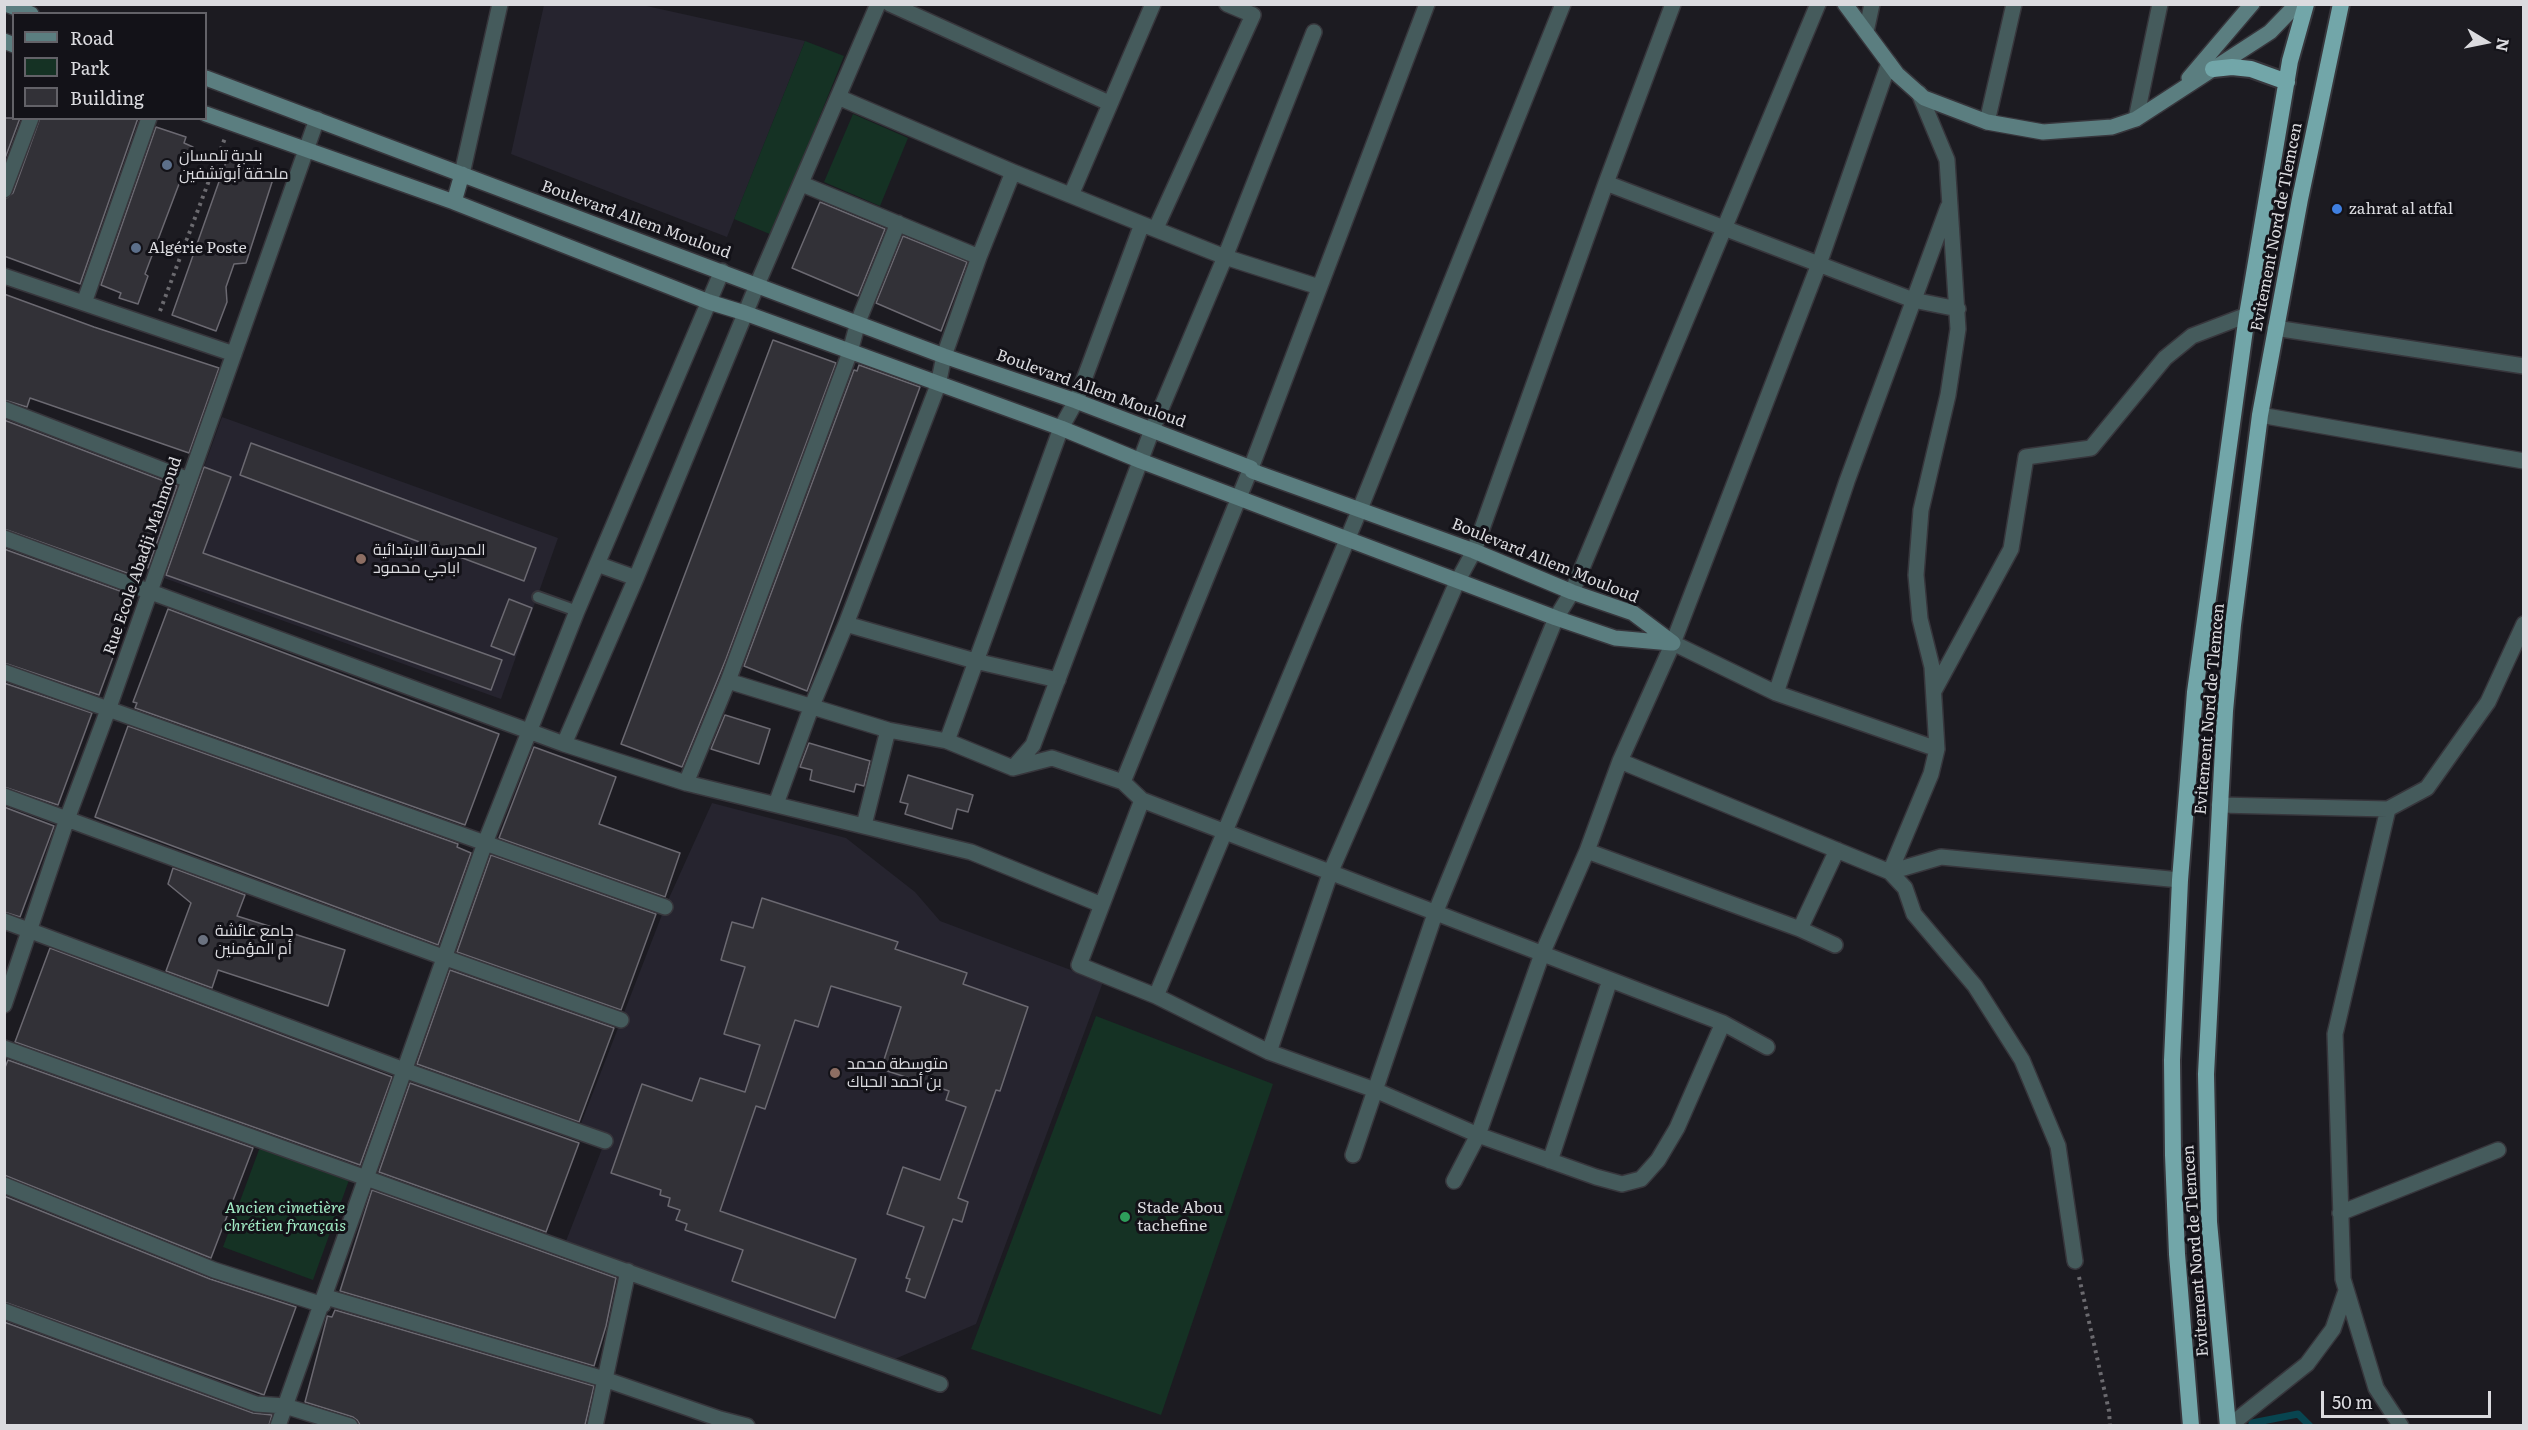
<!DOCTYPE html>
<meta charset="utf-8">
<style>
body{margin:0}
#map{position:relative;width:2528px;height:1430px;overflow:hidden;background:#1c1b21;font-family:Literata,serif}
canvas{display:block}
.frame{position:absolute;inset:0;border:6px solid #dbdbdf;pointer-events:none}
.legend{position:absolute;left:12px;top:12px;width:195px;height:108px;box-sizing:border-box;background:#131218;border:2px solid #636268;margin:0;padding:8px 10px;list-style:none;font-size:18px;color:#dbdbdf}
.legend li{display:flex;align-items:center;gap:12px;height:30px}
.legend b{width:30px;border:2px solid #636268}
.north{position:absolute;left:2456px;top:12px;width:60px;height:60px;-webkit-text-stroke:4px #131218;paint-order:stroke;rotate:100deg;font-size:16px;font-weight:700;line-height:24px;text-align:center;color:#dbdbdf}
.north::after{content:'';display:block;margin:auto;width:21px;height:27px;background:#dbdbdf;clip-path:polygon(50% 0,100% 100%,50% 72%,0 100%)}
.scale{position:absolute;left:2321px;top:1391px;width:170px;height:27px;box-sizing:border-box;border:3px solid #dbdbdf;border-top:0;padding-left:8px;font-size:18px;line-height:21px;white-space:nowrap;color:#dbdbdf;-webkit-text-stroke:4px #131218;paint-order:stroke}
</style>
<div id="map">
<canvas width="2528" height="1430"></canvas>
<div class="frame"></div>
<ul class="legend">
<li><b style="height:8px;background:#5b7e80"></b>Road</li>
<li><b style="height:16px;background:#153224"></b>Park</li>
<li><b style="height:16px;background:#323137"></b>Building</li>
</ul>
<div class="north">N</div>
<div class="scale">50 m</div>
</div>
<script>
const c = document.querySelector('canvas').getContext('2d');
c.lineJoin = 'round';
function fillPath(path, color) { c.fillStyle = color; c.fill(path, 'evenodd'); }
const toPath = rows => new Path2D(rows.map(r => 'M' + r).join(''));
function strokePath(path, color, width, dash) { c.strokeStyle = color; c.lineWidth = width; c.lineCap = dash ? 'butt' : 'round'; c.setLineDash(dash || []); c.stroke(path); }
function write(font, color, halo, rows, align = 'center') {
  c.font = font + ' Literata,Cairo,serif'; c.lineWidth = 6; c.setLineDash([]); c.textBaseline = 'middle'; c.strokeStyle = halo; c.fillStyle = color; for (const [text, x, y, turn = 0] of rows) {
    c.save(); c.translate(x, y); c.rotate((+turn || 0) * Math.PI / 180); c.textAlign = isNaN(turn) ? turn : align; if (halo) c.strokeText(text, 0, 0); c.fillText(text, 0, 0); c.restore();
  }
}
fillPath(toPath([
 [544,5,642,5,805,41,727,237,511,154],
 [222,417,558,538,501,699,164,578],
 [712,803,846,838,915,892,940,921,1103,982,976,1324,888,1362,566,1241,607,1136,580,1126,665,907]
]), '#26242f');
fillPath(toPath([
 [805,41,844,56,772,235,734,219],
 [853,114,908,138,880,206,824,182],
 [1096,1016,1273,1084,1161,1415,971,1349],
 [260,1147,349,1180,313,1280,223,1247]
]), '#153224');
strokePath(toPath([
 [2252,1423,2298,1414,2310,1426]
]), '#084550', 7);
const building = toPath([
 [4,118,20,118,4,161,4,118],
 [40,118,138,118,80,284,4,256,4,200,13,193,40,118],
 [156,127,186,137,184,143,193,147,145,274,148,276,138,304,119,298,121,293,101,285,156,127],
 [227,159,274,176,246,263,234,264,226,287,227,302,216,331,172,315,227,159],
 [820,202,885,229,858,296,792,268,820,202],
 [903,236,967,262,941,331,876,303,903,236],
 [4,294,94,327,219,368,189,453,30,398,27,407,4,400,4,294],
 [773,340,836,363,726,659,682,767,621,744,773,340],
 [859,365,920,387,807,691,744,666,854,370,857,371,859,365],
 [4,420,177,486,148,568,142,566,138,577,4,529,4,420],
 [251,443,536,548,524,581,240,475,251,443],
 [204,467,231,477,203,553,502,660,491,690,166,575,204,467],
 [4,549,131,595,129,602,133,603,99,695,4,663,4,549],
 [509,599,532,608,514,655,491,646,509,599],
 [168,609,499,734,465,825,135,708,137,703,133,702,168,609],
 [4,683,92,713,58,805,4,787,4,683],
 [725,715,770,729,759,764,711,749,725,715],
 [128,726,458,844,457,847,471,853,438,945,95,817,128,726],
 [809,743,870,761,864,786,856,784,854,792,810,780,812,770,800,767,809,743],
 [534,747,616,777,599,824,680,853,665,897,499,838,534,747],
 [908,775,973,795,968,812,957,809,952,829,905,814,908,804,900,802,908,775],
 [4,807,54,826,20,917,4,912,4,807],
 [491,855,656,914,621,1010,457,952,491,855],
 [173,868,245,895,237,916,345,950,328,1006,218,970,212,988,166,971,191,903,168,884,173,868],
 [762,898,898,942,895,949,967,973,963,984,1028,1007,1000,1091,996,1090,958,1198,968,1202,962,1222,953,1219,925,1298,906,1291,910,1279,906,1278,924,1227,887,1214,903,1167,940,1180,966,1107,946,1100,949,1091,881,1069,901,1007,831,986,818,1027,795,1020,765,1109,756,1106,720,1211,856,1259,835,1318,732,1281,743,1250,685,1230,687,1224,676,1220,680,1210,668,1206,670,1198,660,1195,661,1190,611,1173,642,1084,692,1101,700,1078,745,1092,760,1045,724,1034,745,967,721,960,732,922,753,928,762,898],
 [50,948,392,1077,360,1165,15,1042,50,948],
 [450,970,614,1028,579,1122,417,1064,450,970],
 [8,1060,253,1148,211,1258,4,1175,4,1070,8,1060],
 [410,1083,579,1143,546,1232,379,1172,410,1083],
 [372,1190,616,1278,606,1326,594,1366,340,1291,372,1190],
 [4,1196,210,1279,296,1307,264,1395,4,1302,4,1196],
 [335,1310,594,1386,585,1425,360,1425,357,1420,353,1417,305,1402,327,1318,327,1316,332,1317,335,1310],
 [4,1322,253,1413,272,1415,269,1425,4,1425,4,1322]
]);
fillPath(building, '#323137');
strokePath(building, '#6b6971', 1.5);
const service = toPath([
 [538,597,577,611]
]);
const minor = toPath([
 [890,4,1109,103],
 [1866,32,1872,4],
 [838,97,1013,172,1142,224,1225,257,1319,287],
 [2136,119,2160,4],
 [1987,122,2014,4],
 [462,174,500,4],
 [1606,183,1913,300,1958,309],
 [802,184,979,257],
 [4,190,31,118],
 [1071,195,1153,4],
 [1156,228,1253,15,1227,4],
 [4,276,234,354],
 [84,303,149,118],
 [2275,328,2524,366],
 [4,409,189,480],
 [2260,415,2524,461],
 [4,538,564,744,686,783,971,852,1102,905],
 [597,564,636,578],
 [846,624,975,661,1058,680],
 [1673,643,1776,693,1937,749],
 [4,672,665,907],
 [728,681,888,730,947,741,1013,768,1052,758,1123,782,1142,800,1723,1023,1767,1047],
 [1934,691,2011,549,2026,457,2091,448,2165,358,2192,336,2247,315],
 [1776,693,1847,481,1948,207],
 [947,741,1061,428,1076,401,1142,224],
 [564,744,636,578,757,285,878,4],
 [1620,761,1890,872,1905,888,1914,914,1975,986,2022,1060,2058,1146,2075,1261],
 [1013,768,1033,745,1152,430,1225,257,1314,32],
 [1123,782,1251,468,1427,4],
 [686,783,728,681,850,352,858,322,898,223],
 [4,796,443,957,621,1020],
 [1142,800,1079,965,1156,996,1269,1052,1375,1090,1478,1135,1596,1177,1622,1184,1641,1179,1658,1160,1677,1128,1723,1023],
 [776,804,811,708,846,624,938,385,944,356,979,257,1013,172],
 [2219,805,2388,809,2427,788,2488,702,2524,624],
 [2388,809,2335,1034,2343,1279,2376,1388,2401,1426],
 [864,825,888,730],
 [1587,851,1800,929,1835,945],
 [1890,872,1931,774,1937,749,1932,667,1920,619,1916,575,1921,510,1948,395,1958,329,1947,160,1919,93],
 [1890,872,1941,857,2180,880],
 [4,921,404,1070,605,1141],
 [1800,929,1837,850],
 [1156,996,1360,509,1563,4],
 [4,1005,67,819,108,710,317,119],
 [4,1048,940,1384],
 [1269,1052,1331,871,1457,582,1474,551,1606,183,1673,4],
 [1353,1155,1436,911,1556,618,1572,592,1818,4],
 [1550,1161,1610,980],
 [1454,1181,1478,1135,1542,954,1587,851,1620,761,1673,643,1819,264,1889,63],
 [4,1185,214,1270,323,1305],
 [2340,1213,2498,1150],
 [326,1297,604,1379,720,1419,747,1426],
 [4,1311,256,1404,285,1406,350,1426],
 [278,1426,485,843,577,611,722,271],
 [595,1426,628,1271],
 [2229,1426,2307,1364,2333,1329,2346,1291]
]);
const secondary = toPath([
 [6,4,31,14],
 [1845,4,1897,74,1924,98,1987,122,2043,132,2112,127,2136,119,2270,32,2297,4],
 [4,41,14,45],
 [206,78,944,356,1076,401,1251,468,1252,471,1474,551,1572,592,1633,613,1673,643],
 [2189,78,2252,4],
 [206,114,454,202,709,302,745,313,1061,428,1141,461,1556,618,1615,638,1671,643],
 [454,202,462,174]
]);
const trunk = toPath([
 [2213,69,2232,67,2251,69,2287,82],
 [2191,1426,2177,1254,2173,1155,2172,1060,2180,880,2195,692,2247,315,2290,61,2306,4],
 [2228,1426,2209,1222,2206,1074,2225,711,2233,625,2260,415,2300,199,2341,4]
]);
strokePath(service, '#37363c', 14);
strokePath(minor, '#37363c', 18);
strokePath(secondary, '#37363c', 18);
strokePath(trunk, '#37363c', 20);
strokePath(toPath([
 [160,311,225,138],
 [2079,1277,2109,1411,2110,1426]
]), '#6b6a6f', 4, [3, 4.5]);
strokePath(service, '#455b5c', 10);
strokePath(minor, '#455b5c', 15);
strokePath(secondary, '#5b7e80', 15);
strokePath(trunk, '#72a6a9', 16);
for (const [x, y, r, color] of [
 [167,165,6,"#5c6f8a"],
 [2337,209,6,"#3f7fe0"],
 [136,248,6,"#5c6f8a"],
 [361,559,6,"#8d6e63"],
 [203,940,6,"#6b7280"],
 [835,1073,6,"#8d6e63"],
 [1125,1217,6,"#2e9e5b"]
]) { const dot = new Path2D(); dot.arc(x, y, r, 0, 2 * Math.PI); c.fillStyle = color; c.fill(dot); strokePath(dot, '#131218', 2); }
write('16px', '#dbdbdf', '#131218', [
 ["بلدية تلمسان",179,156],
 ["ملحقة أبوتشفين",179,174],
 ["zahrat al atfal",2349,209],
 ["Algérie Poste",148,248],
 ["المدرسة الابتدائية",373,550],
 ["اباجي محمود",373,568],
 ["جامع عائشة",215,931],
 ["أم المؤمنين",215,949],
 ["متوسطة محمد",847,1064],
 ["بن أحمد الحباك",847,1082],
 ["Stade Abou",1137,1208],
 ["tachefine",1137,1226]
], 'left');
write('16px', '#dbdbdf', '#131218', [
 ["Boulevard Allem Mouloud",636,220,20],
 ["Evitement Nord de Tlemcen",2277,227,-79],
 ["Boulevard Allem Mouloud",1091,389,20],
 ["Rue Ecole Abadji Mahmoud",143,556,-71],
 ["Boulevard Allem Mouloud",1545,561,22],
 ["Evitement Nord de Tlemcen",2210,709,-85],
 ["Evitement Nord de Tlemcen",2196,1251,-94]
]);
write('italic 16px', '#a1eac4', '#131218', [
 ["Ancien cimetière",285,1208],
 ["chrétien français",285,1226]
]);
</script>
